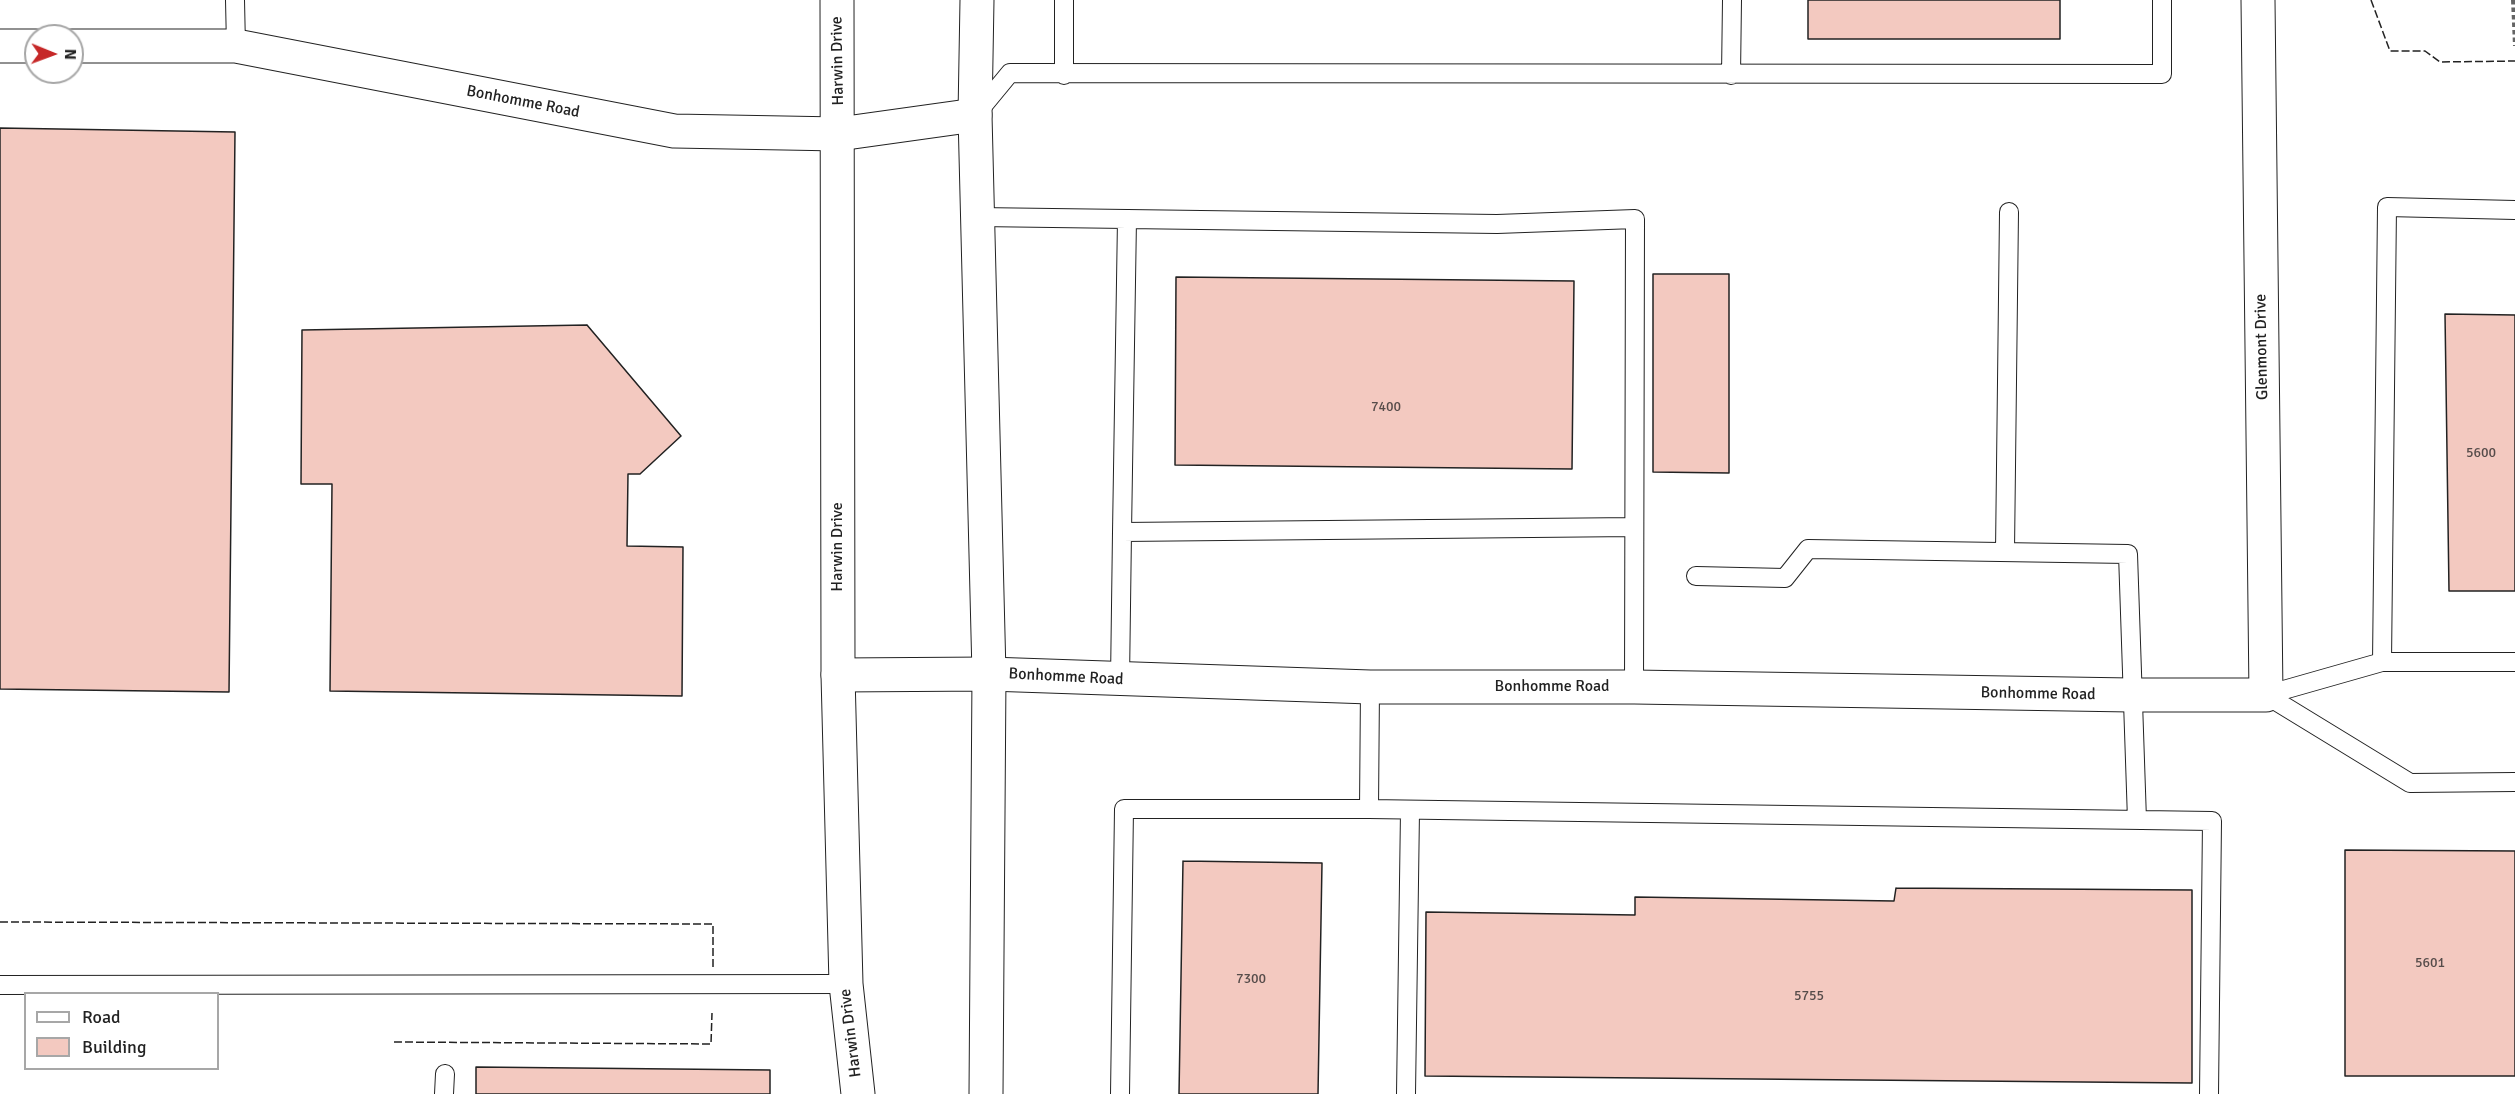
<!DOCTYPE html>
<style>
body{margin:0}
#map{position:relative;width:2515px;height:1094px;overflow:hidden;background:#fff;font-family:Signika,sans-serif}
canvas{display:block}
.legend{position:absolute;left:24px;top:992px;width:195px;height:78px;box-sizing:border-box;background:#fff;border:2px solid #a7a7a7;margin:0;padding:8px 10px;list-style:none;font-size:18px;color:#222}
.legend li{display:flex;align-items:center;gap:12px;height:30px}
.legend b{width:30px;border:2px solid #a7a7a7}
.north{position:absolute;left:24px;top:24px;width:60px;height:60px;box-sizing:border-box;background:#fff;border:2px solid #a7a7a7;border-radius:50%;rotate:91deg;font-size:16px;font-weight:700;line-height:24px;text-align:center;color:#222}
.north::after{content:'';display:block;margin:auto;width:21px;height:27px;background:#c62828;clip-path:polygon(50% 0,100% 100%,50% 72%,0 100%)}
</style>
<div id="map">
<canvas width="2515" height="1094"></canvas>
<ul class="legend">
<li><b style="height:8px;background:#fff"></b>Road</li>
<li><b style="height:16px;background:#f3c9c0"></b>Building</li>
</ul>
<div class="north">N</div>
</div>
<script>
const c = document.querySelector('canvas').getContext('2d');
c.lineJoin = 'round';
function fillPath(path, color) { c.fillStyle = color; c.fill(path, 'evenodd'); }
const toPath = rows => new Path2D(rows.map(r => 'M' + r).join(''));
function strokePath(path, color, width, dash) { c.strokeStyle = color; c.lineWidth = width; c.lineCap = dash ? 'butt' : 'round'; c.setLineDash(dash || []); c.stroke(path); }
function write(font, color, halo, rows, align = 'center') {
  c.font = font + ' Signika,sans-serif'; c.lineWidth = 4.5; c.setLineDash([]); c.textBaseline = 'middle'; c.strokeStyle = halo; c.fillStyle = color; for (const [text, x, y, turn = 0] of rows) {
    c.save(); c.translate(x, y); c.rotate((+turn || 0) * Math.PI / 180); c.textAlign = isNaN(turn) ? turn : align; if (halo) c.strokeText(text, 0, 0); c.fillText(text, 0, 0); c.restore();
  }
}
const building = toPath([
 [1808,0,2060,0,2060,39,1808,39,1808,0],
 [0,128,235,132,229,692,0,689,0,128],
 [1653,274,1729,274,1729,473,1653,472,1653,274],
 [1176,277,1574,281,1572,469,1175,465,1176,277],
 [2445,314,2515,315,2515,591,2449,591,2445,314],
 [587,325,681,436,640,474,628,474,627,546,683,547,682,696,330,691,332,484,301,484,302,330,587,325],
 [2345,850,2515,851,2515,1076,2345,1076,2345,850],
 [1183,861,1322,863,1318,1094,1179,1094,1183,861],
 [1896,888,2192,890,2192,1083,1425,1076,1426,912,1635,915,1635,897,1894,901,1896,888],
 [476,1067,770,1070,770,1094,476,1094,476,1067]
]);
fillPath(building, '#f3c9c0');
strokePath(building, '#222', 1.5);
const service = toPath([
 [235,0,236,46],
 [1064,0,1064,75],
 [1731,75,1732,0],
 [977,113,1010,73,2162,74,2162,0],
 [978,217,1127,219],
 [2005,551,2009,212],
 [1696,576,1785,578,1808,549,2128,554,2137,820],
 [2382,662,2387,207,2515,210],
 [1120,680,1122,532],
 [1634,687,1635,219,1497,224,1127,219,1122,532,1634,527],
 [2266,695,2410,783,2515,782],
 [2266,695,2382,662,2515,662],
 [1369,809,1370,687],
 [0,985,846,984],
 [444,1094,445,1074],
 [1120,1094,1124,809,1369,809,2212,821,2209,1094],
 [1406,1094,1410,811]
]);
const minor = toPath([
 [0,46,36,46],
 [72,46,236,46,674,131,839,134,975,115],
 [838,675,989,674,1370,687,1634,687,2131,695,2266,695,2258,0]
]);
const secondary = toPath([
 [837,0,838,675,846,984,858,1094],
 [977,0,975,115,989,674,986,1094]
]);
strokePath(service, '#222', 20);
strokePath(minor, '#222', 35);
strokePath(secondary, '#222', 35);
strokePath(toPath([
 [2513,0,2515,46]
]), '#646464', 4, [4.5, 3]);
strokePath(service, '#fff', 18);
strokePath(minor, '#fff', 33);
strokePath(secondary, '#fff', 33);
strokePath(toPath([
 [2371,0,2390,51,2425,51,2440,62,2515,61],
 [0,922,713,924,713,969],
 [394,1042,711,1044,712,1013]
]), '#222', 1.5, [8, 3]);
write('14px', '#564c4a', null, [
 ["7400",1386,407],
 ["5600",2481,453],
 ["5601",2430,963],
 ["7300",1251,979],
 ["5755",1809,996]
]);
write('16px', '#222', '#fff', [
 ["Harwin Drive",838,61,-91],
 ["Bonhomme Road",523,102,11],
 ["Glenmont Drive",2262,347,-91],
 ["Harwin Drive",838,547,-90],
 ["Bonhomme Road",1066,677,3],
 ["Bonhomme Road",1552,687],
 ["Bonhomme Road",2038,694,1],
 ["Harwin Drive",851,1033,-97]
]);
</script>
